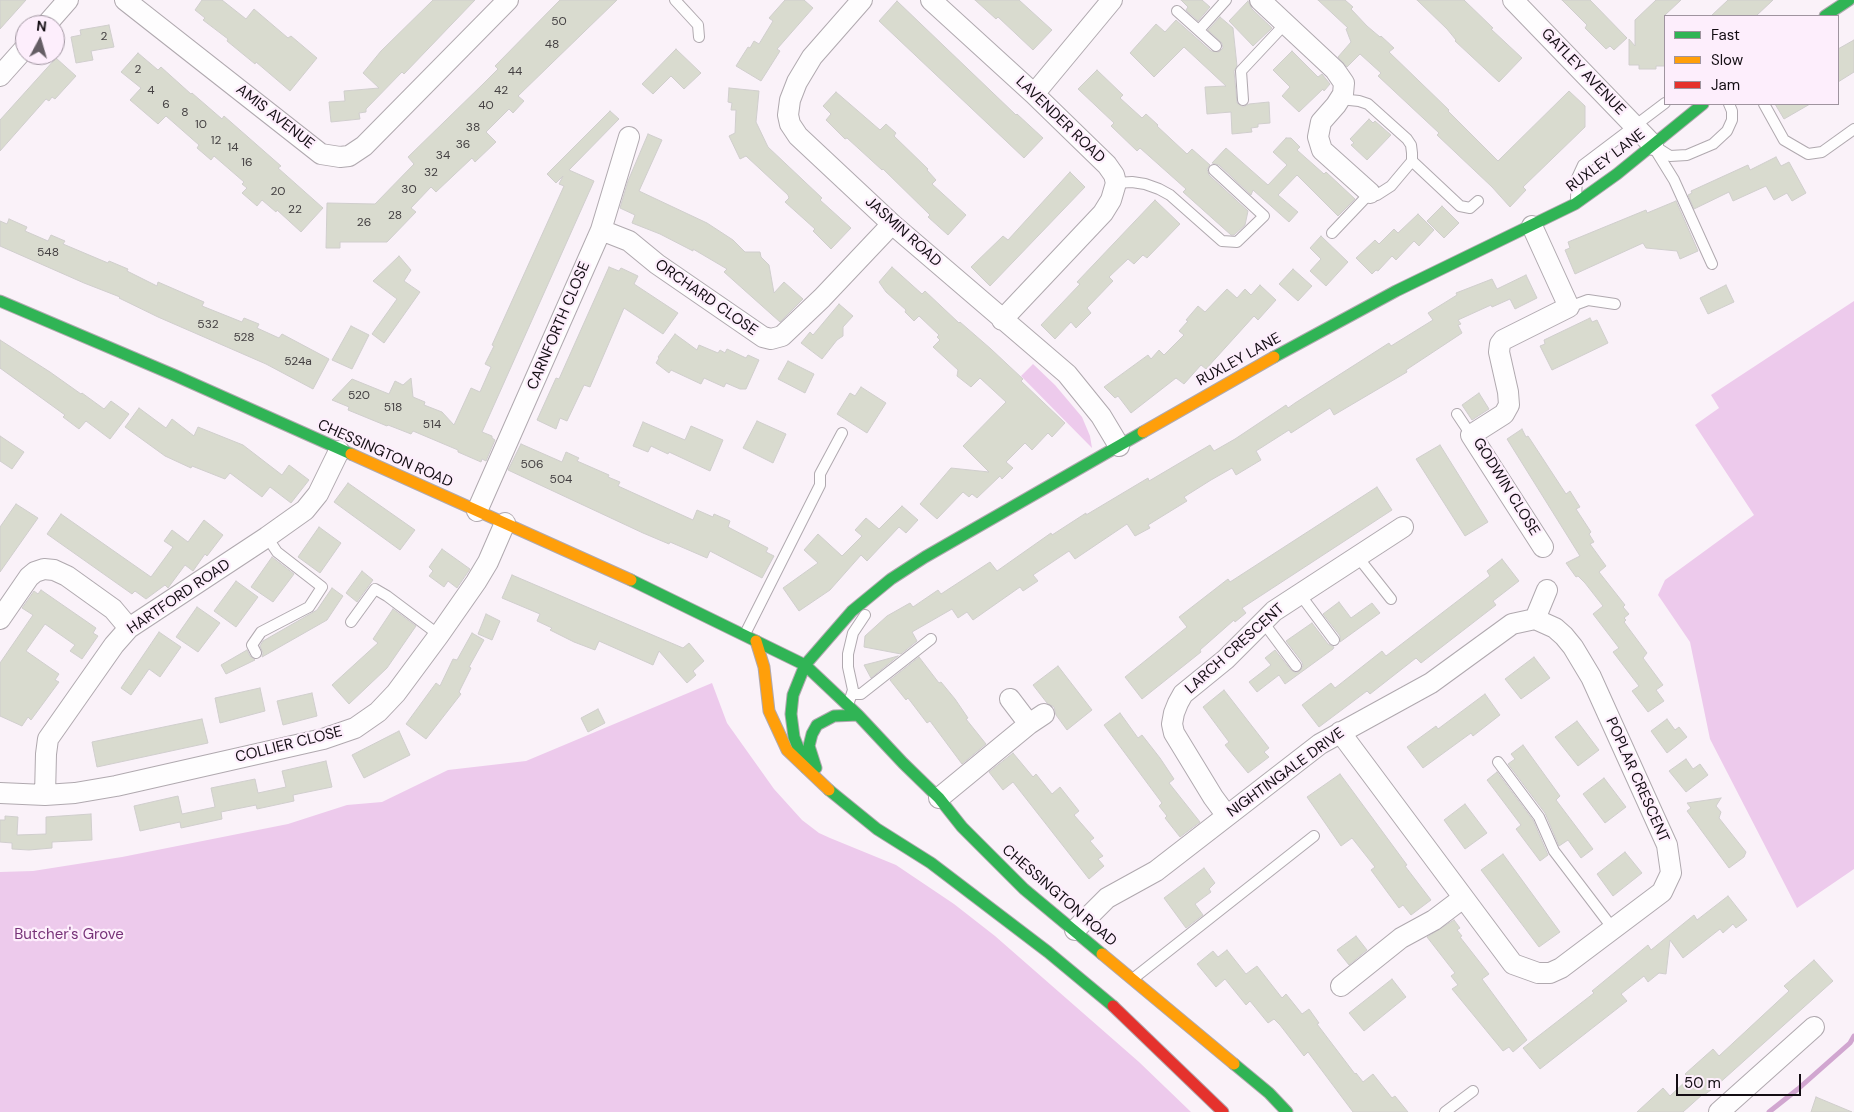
<!DOCTYPE html>
<style>
body{margin:0}
#map{position:relative;width:1854px;height:1112px;overflow:hidden;background:#faf2f9;font-family:"DM Sans",sans-serif}
canvas{display:block}
.legend{position:absolute;left:1664px;top:15px;width:175px;height:90px;box-sizing:border-box;background:#fdeefc;border:1px solid #9f949f;margin:0;padding:6px 9px;list-style:none;font-size:15px;color:#130d13}
.legend li{display:flex;align-items:center;gap:10px;height:25px}
.legend b{width:25px;border:1px solid #9f949f}
.north{position:absolute;left:15px;top:15px;width:50px;height:50px;box-sizing:border-box;background:#fdeefc;border:1px solid #9f949f;border-radius:50%;rotate:6deg;font-size:14px;font-weight:700;line-height:20px;text-align:center;color:#130d13}
.north::after{content:'';display:block;margin:auto;width:18px;height:22px;background:#645d64;clip-path:polygon(50% 0,100% 100%,50% 72%,0 100%)}
.scale{position:absolute;left:1676px;top:1074px;width:125px;height:22px;box-sizing:border-box;border:2px solid #130d13;border-top:0;padding-left:6px;font-size:15px;line-height:18px;white-space:nowrap;color:#130d13;-webkit-text-stroke:4px #fdeefc;paint-order:stroke}
</style>
<div id="map">
<canvas width="1854" height="1112"></canvas>
<ul class="legend">
<li><b style="height:6px;background:#30b455"></b>Fast</li>
<li><b style="height:6px;background:#ff9f0a"></b>Slow</li>
<li><b style="height:6px;background:#e5322d"></b>Jam</li>
</ul>
<div class="north">N</div>
<div class="scale">50 m</div>
</div>
<script>
const c = document.querySelector('canvas').getContext('2d');
c.lineJoin = 'round';
function fillPath(path, color) { c.fillStyle = color; c.fill(path, 'evenodd'); }
const toPath = rows => new Path2D(rows.map(r => 'M' + r).join(''));
function strokePath(path, color, width, dash) { c.strokeStyle = color; c.lineWidth = width; c.lineCap = dash ? 'butt' : 'round'; c.setLineDash(dash || []); c.stroke(path); }
function write(font, color, halo, rows, align = 'center') {
  c.font = font + ' "DM Sans",sans-serif'; c.lineWidth = 4.5; c.setLineDash([]); c.textBaseline = 'middle'; c.strokeStyle = halo; c.fillStyle = color; for (const [text, x, y, turn = 0] of rows) {
    c.save(); c.translate(x, y); c.rotate((+turn || 0) * Math.PI / 180); c.textAlign = isNaN(turn) ? turn : align; if (halo) c.strokeText(text, 0, 0); c.fillText(text, 0, 0); c.restore();
  }
}
fillPath(toPath([
 [1854,301,1854,869,1797,908,1710,739,1690,642,1658,595,1665,580,1754,515,1695,425,1719,408,1711,395],
 [1033,364,1055,385,1082,417,1090,436,1092,448,1021,376],
 [712,683,727,723,774,789,802,820,819,833,830,838,896,865,954,904,995,936,1139,1062,1191,1112,0,1112,0,872,33,871,122,857,288,824,347,805,382,802,448,770,526,761]
]), '#edcaec');
strokePath(toPath([
 [1769,1112,1798,1089,1850,1043,1854,1036]
]), '#d1a6d0', 5);
const building = toPath([
 [0,0,26,0,0,29,0,0],
 [202,0,222,0,246,19,254,9,288,38,291,36,317,58,290,91,256,62,255,64,227,41,228,39,203,20,205,18,195,10,202,0],
 [433,0,475,0,404,74,402,72,366,109,366,112,359,113,360,119,331,122,329,102,345,101,344,91,379,88,363,73,381,51,433,0],
 [560,0,617,0,518,96,524,101,513,113,509,109,486,132,496,142,475,162,472,158,436,192,431,187,411,208,416,212,387,242,340,242,340,248,326,248,327,203,375,204,414,164,408,157,483,84,498,69,495,66,560,0],
 [785,0,804,0,813,8,777,49,780,51,761,81,736,66,748,47,750,48,754,41,759,44,773,21,769,18,785,0],
 [975,0,1019,0,1052,30,1033,50,998,17,996,19,975,0],
 [1181,0,1202,0,1210,7,1198,21,1186,10,1188,7,1181,0],
 [1318,0,1345,0,1353,7,1351,9,1367,26,1380,37,1381,36,1394,48,1389,52,1449,110,1448,111,1498,161,1569,91,1585,106,1585,127,1523,187,1526,190,1510,207,1492,187,1437,135,1439,133,1378,76,1381,73,1360,54,1347,67,1338,57,1351,42,1346,29,1348,28,1318,0],
 [1417,0,1464,0,1493,28,1491,29,1522,58,1499,82,1455,41,1456,40,1447,29,1417,0],
 [1562,0,1590,0,1627,38,1614,50,1610,46,1606,49,1585,28,1587,25,1562,0],
 [1656,0,1681,0,1665,15,1665,66,1656,66,1656,69,1639,69,1639,65,1629,65,1629,39,1635,46,1635,20,1656,0],
 [1728,0,1773,0,1756,16,1711,16,1728,0],
 [897,1,1016,115,1017,114,1043,138,1024,158,879,21,897,1],
 [1248,1,1252,9,1272,28,1253,46,1229,21,1248,1],
 [1220,17,1233,28,1237,66,1234,71,1237,103,1243,107,1249,104,1269,102,1270,123,1258,124,1258,127,1251,128,1252,132,1232,134,1231,112,1207,114,1205,87,1226,86,1184,47,1154,77,1130,53,1156,24,1165,32,1176,20,1211,51,1219,52,1223,48,1222,43,1208,30,1220,17],
 [109,25,114,47,91,51,93,60,76,63,71,37,81,35,80,30,109,25],
 [1854,40,1854,72,1838,82,1838,49,1854,40],
 [676,49,701,73,684,89,671,76,653,94,642,84,676,49],
 [1292,51,1318,77,1322,74,1330,84,1324,91,1323,89,1299,112,1282,96,1290,87,1273,70,1292,51],
 [138,53,158,70,161,67,191,94,192,93,222,119,224,116,281,166,278,168,323,208,301,232,277,210,276,212,262,200,257,206,242,193,247,188,242,184,244,182,214,156,211,160,197,148,199,145,166,116,158,124,130,100,141,88,121,72,138,53],
 [56,58,76,76,55,99,52,97,49,101,46,99,0,151,0,120,56,58],
 [1097,70,1123,95,1120,98,1142,118,1146,114,1158,125,1157,126,1187,154,1192,149,1210,165,1207,169,1209,175,1248,211,1245,225,1234,235,1231,235,1183,192,1186,189,1140,148,1137,151,1111,126,1114,123,1078,89,1097,70],
 [729,88,759,91,756,122,768,147,822,198,820,200,851,228,831,249,813,231,815,229,785,202,789,198,788,195,746,156,740,159,729,136,735,133,736,110,731,110,732,103,728,102,729,88],
 [836,92,880,130,886,124,896,133,894,136,928,169,927,170,936,180,932,184,966,215,948,235,928,217,930,215,883,169,882,170,847,138,845,139,826,120,831,114,823,106,836,92],
 [1775,104,1810,104,1784,119,1775,104],
 [610,111,619,119,569,170,594,181,482,432,492,436,492,438,495,440,486,461,482,459,481,462,458,452,458,450,413,431,411,434,388,425,387,426,348,410,349,407,332,400,352,379,389,394,395,381,403,385,411,378,413,397,425,402,424,405,442,412,454,425,471,388,480,392,491,367,485,364,494,346,492,345,564,186,559,184,563,176,556,183,547,174,610,111],
 [1369,119,1373,123,1375,121,1391,135,1367,160,1351,145,1354,143,1350,139,1369,119],
 [648,134,662,140,639,191,707,223,733,240,745,252,760,252,761,257,769,265,774,293,784,282,803,299,780,322,724,272,727,269,693,249,693,251,660,234,632,223,635,215,620,208,628,181,648,134],
 [1286,138,1291,138,1300,147,1297,150,1324,174,1326,172,1355,199,1338,216,1297,175,1278,195,1298,212,1289,222,1253,190,1251,195,1219,165,1212,163,1226,148,1268,185,1287,165,1273,152,1286,138],
 [1776,157,1781,166,1789,162,1806,193,1792,201,1787,193,1774,200,1766,186,1733,201,1729,192,1694,209,1688,195,1692,193,1691,191,1748,165,1750,170,1776,157],
 [1070,172,1085,187,990,286,971,267,1003,236,1008,240,1070,172],
 [1155,200,1180,224,1147,258,1143,255,1134,264,1128,259,1109,277,1113,281,1087,308,1091,313,1076,328,1071,322,1055,339,1041,325,1080,284,1077,282,1155,200],
 [1676,201,1698,251,1680,259,1677,251,1646,248,1643,243,1575,274,1565,250,1570,248,1568,242,1646,210,1647,213,1676,201],
 [1442,206,1459,223,1444,238,1427,221,1442,206],
 [1418,214,1434,230,1419,246,1414,241,1396,260,1392,256,1378,271,1376,270,1372,274,1356,258,1375,240,1379,244,1394,229,1398,233,1418,214],
 [9,219,27,227,25,231,48,241,51,235,65,241,63,244,108,263,109,261,128,269,127,271,157,286,158,282,204,302,202,306,242,322,244,318,259,324,257,328,279,338,282,334,329,359,313,389,266,364,158,317,119,298,120,297,84,283,0,246,0,221,7,224,9,219],
 [1321,236,1348,262,1326,286,1310,271,1321,259,1310,248,1321,236],
 [399,256,411,270,404,281,420,292,384,343,372,334,397,299,373,281,399,256],
 [609,267,619,271,621,268,638,276,634,284,678,313,663,334,624,308,590,387,584,385,567,421,560,418,556,429,537,420,556,378,559,379,609,267],
 [892,267,922,294,925,291,959,323,960,322,991,349,1023,379,1021,381,1065,423,1052,437,1048,433,1032,450,1025,443,1006,462,1013,468,1002,479,1000,476,977,498,972,494,969,497,963,492,937,519,920,504,951,468,989,472,963,446,1006,402,980,378,971,387,957,376,958,370,933,347,940,340,937,337,939,335,919,316,914,321,905,312,906,310,886,292,879,282,892,267],
 [1293,269,1312,286,1298,301,1279,284,1293,269],
 [1526,275,1537,298,1515,309,1510,299,1492,307,1491,305,1458,320,1461,324,1458,325,1462,333,1406,370,1407,372,1334,415,1330,408,1291,433,1289,430,1256,451,1261,460,1236,475,1232,468,1211,480,1184,497,1187,501,1148,525,1150,528,1135,536,1127,524,1075,559,1069,551,1033,575,1038,581,1023,591,1020,587,973,620,967,612,958,618,952,609,912,632,917,641,901,654,864,647,865,636,887,616,910,603,913,607,938,590,941,594,990,562,997,571,1051,533,1052,535,1086,513,1086,515,1148,478,1149,481,1210,445,1214,451,1235,439,1286,405,1288,408,1295,403,1389,343,1391,346,1433,320,1428,313,1457,295,1456,293,1492,279,1497,289,1526,275],
 [1260,285,1276,300,1258,320,1254,316,1206,369,1201,365,1184,384,1176,378,1131,413,1118,396,1115,398,1104,387,1148,355,1151,359,1159,350,1164,355,1184,335,1179,331,1188,321,1186,320,1198,306,1205,312,1227,289,1237,298,1245,289,1251,295,1260,285],
 [1726,285,1734,302,1708,314,1700,298,1726,285],
 [839,304,853,316,843,327,843,336,837,340,822,359,801,343,810,332,813,335,839,304],
 [1590,318,1592,322,1597,320,1608,343,1552,370,1540,346,1545,344,1544,340,1590,318],
 [351,326,369,335,352,369,332,360,351,326],
 [675,334,697,350,699,345,718,353,720,350,725,353,727,349,746,358,748,355,759,360,746,389,740,389,726,383,724,387,704,378,701,384,671,370,669,373,656,363,659,358,658,357,675,334],
 [0,340,50,372,81,394,82,393,104,409,111,401,129,414,110,439,86,421,79,429,63,417,65,415,0,368,0,340],
 [788,361,814,374,805,393,778,379,788,361],
 [861,387,886,403,867,433,837,414,850,393,855,396,861,387],
 [1479,393,1489,409,1472,420,1462,405,1479,393],
 [139,408,166,428,172,419,194,436,198,427,243,445,282,475,289,465,309,480,291,503,270,487,262,497,230,473,225,479,192,466,191,468,165,456,125,427,139,408],
 [757,421,786,434,773,463,743,448,757,421],
 [643,422,685,440,691,426,723,440,710,471,669,452,668,454,651,446,648,452,633,446,643,422],
 [1522,429,1526,437,1528,436,1566,494,1570,491,1580,507,1576,509,1591,532,1589,534,1594,542,1590,544,1606,566,1599,572,1625,605,1623,607,1629,614,1624,618,1626,620,1624,622,1647,653,1643,658,1663,685,1656,690,1664,701,1648,712,1632,691,1639,686,1613,652,1619,648,1593,614,1603,606,1585,583,1578,576,1576,577,1566,563,1580,556,1507,439,1522,429],
 [0,436,24,452,12,469,0,461,0,436],
 [521,444,562,462,566,452,579,458,577,461,609,475,608,477,620,482,618,486,693,520,697,510,713,517,714,514,730,521,728,527,768,548,766,552,774,556,762,578,710,551,707,558,670,542,669,544,643,533,508,470,521,444],
 [1440,445,1488,522,1465,536,1416,459,1440,445],
 [348,483,415,530,400,550,334,502,348,483],
 [1377,487,1392,510,1242,608,1246,613,1235,622,1234,620,1200,650,1201,652,1142,699,1125,677,1187,627,1179,617,1228,579,1230,582,1377,487],
 [16,504,38,518,0,572,0,527,16,504],
 [902,506,918,520,906,533,899,527,867,561,861,555,830,590,799,611,783,588,818,563,804,550,818,534,842,556,862,536,855,530,866,518,879,529,902,506],
 [61,514,151,577,173,547,164,541,172,530,188,542,204,520,223,535,207,556,205,554,193,571,185,565,168,588,165,585,146,599,135,591,132,594,47,534,61,514],
 [319,527,341,543,320,573,298,557,319,527],
 [442,549,470,569,457,588,448,581,444,587,429,576,433,571,429,567,442,549],
 [272,557,294,574,273,602,251,587,272,557],
 [1502,559,1519,581,1493,601,1496,605,1421,663,1416,658,1370,694,1367,691,1319,727,1302,705,1331,683,1335,688,1382,651,1386,656,1490,576,1487,571,1502,559],
 [362,571,373,580,357,602,346,593,362,571],
 [512,575,683,648,689,643,704,661,693,671,696,675,687,683,659,651,653,665,599,641,595,650,574,642,550,630,552,628,537,621,540,614,502,598,512,575],
 [236,581,258,597,236,627,214,611,236,581],
 [332,588,343,596,327,620,262,657,263,653,260,646,263,641,317,610,332,588],
 [41,590,96,628,93,633,98,636,82,659,70,651,75,645,45,624,26,651,59,674,55,680,59,682,31,720,28,717,22,726,0,716,0,663,33,615,22,608,34,591,38,594,41,590],
 [1339,602,1351,618,1372,603,1380,613,1340,642,1340,636,1323,614,1339,602],
 [197,607,220,623,198,652,176,637,197,607],
 [393,609,416,626,387,668,349,704,332,685,378,643,373,639,393,609],
 [486,614,500,621,492,640,478,634,486,614],
 [1312,623,1328,644,1334,647,1333,649,1285,684,1279,675,1257,692,1249,682,1271,665,1265,658,1275,650,1291,670,1296,673,1300,671,1303,666,1302,662,1286,641,1312,623],
 [159,632,181,647,160,677,149,669,131,695,121,688,159,632],
 [472,633,484,640,469,667,471,668,459,692,461,694,426,739,406,724,436,683,440,686,453,659,457,660,472,633],
 [247,650,250,656,255,660,226,674,221,665,247,650],
 [898,656,871,678,864,665,876,662,898,656],
 [919,657,939,683,941,682,955,699,968,718,966,719,986,744,962,764,930,721,927,723,908,698,906,700,890,680,919,657],
 [1534,657,1550,678,1521,699,1505,679,1534,657],
 [1058,666,1092,710,1067,730,1056,715,1054,707,1047,703,1033,685,1058,666],
 [260,688,265,711,220,723,215,698,260,688],
 [1224,690,1269,748,1264,752,1269,757,1248,773,1225,745,1229,742,1203,707,1224,690],
 [312,693,317,716,283,725,277,701,312,693],
 [1485,694,1500,715,1473,736,1471,733,1423,768,1407,747,1436,726,1438,729,1485,694],
 [598,709,605,723,588,732,581,718,598,709],
 [1120,713,1138,738,1142,735,1160,758,1174,779,1169,783,1200,822,1180,837,1165,818,1167,816,1159,806,1162,803,1104,725,1120,713],
 [202,719,208,743,97,767,92,742,202,719],
 [1667,719,1675,730,1679,727,1687,737,1667,753,1651,731,1667,719],
 [1577,721,1599,750,1578,766,1555,737,1577,721],
 [399,731,410,755,364,778,352,755,399,731],
 [1523,745,1560,796,1556,800,1593,849,1581,858,1568,840,1559,846,1545,813,1508,764,1515,759,1511,754,1523,745],
 [1013,753,1033,777,1036,774,1052,794,1060,787,1079,811,1074,815,1094,838,1090,841,1103,856,1098,859,1104,866,1089,879,1013,782,1003,790,989,772,1013,753],
 [1686,759,1693,769,1700,764,1708,775,1686,792,1669,771,1686,759],
 [326,761,332,787,293,795,294,801,257,809,256,805,221,812,222,819,181,828,180,822,140,831,134,806,178,796,182,814,215,807,211,788,255,779,258,793,286,787,282,771,326,761],
 [1497,772,1533,820,1548,855,1540,861,1516,829,1521,825,1487,780,1497,772],
 [1340,774,1407,865,1405,866,1431,900,1411,915,1403,905,1399,908,1371,870,1375,867,1352,838,1341,846,1307,797,1340,774],
 [1604,778,1626,807,1605,823,1583,794,1604,778],
 [1721,798,1716,806,1721,812,1719,818,1746,852,1744,857,1729,868,1687,811,1691,808,1687,803,1721,798],
 [1465,804,1487,833,1465,849,1444,820,1465,804],
 [91,814,92,840,52,842,52,848,29,850,12,849,12,843,0,842,0,820,5,820,5,816,18,817,17,835,46,834,46,817,91,814],
 [1625,852,1642,873,1613,896,1597,874,1625,852],
 [1503,854,1560,932,1539,947,1481,870,1503,854],
 [1204,868,1215,883,1209,889,1211,892,1195,904,1203,915,1186,928,1164,898,1204,868],
 [1728,896,1747,920,1736,928,1733,924,1723,933,1720,929,1683,958,1670,940,1666,974,1659,973,1648,982,1644,976,1621,994,1627,1001,1540,1069,1523,1048,1594,993,1592,991,1648,945,1651,950,1694,915,1697,920,1728,896],
 [1454,920,1460,928,1457,930,1462,936,1460,937,1489,974,1482,979,1527,1040,1513,1052,1509,1047,1503,1051,1452,989,1458,985,1451,976,1455,973,1427,937,1454,920],
 [1356,936,1367,950,1349,965,1337,950,1356,936],
 [1227,950,1246,974,1257,966,1282,998,1286,994,1302,1014,1309,1009,1319,1023,1317,1024,1355,1074,1356,1073,1363,1082,1373,1074,1392,1098,1395,1096,1408,1112,1353,1112,1308,1052,1304,1056,1280,1025,1274,1019,1268,1023,1250,1001,1246,1005,1225,979,1216,987,1197,964,1213,951,1218,957,1227,950],
 [1814,960,1833,981,1715,1087,1704,1095,1703,1094,1683,1112,1637,1112,1663,1088,1670,1096,1689,1078,1685,1074,1713,1049,1719,1056,1789,991,1784,986,1814,960],
 [1392,979,1406,997,1364,1031,1349,1013,1392,979],
 [1816,1097,1852,1112,1811,1112,1816,1097]
]);
fillPath(building, '#d9dbcf');
strokePath(building, '#d0cecd', 1);
const lane = toPath([
 [675,0,698,25,699,37],
 [1177,11,1216,46],
 [1199,30,1226,0],
 [1243,100,1241,71,1285,24],
 [1764,104,1784,140,1808,154,1822,152,1854,129],
 [1653,146,1674,180,1712,264],
 [1656,147,1670,156,1687,155,1713,144,1727,131,1732,120,1732,111,1729,104],
 [1412,161,1460,206,1470,208,1478,201],
 [1116,183,1132,182,1145,184,1159,189,1170,195,1222,241,1237,242,1264,216,1214,170],
 [1576,198,1577,178,1583,165,1665,103],
 [1332,233,1370,193,1377,195,1391,186,1412,161,1412,153,1411,145,1407,139,1368,104,1359,101,1340,99],
 [1569,307,1588,300,1615,304],
 [1457,414,1471,435],
 [1357,556,1391,599],
 [1299,593,1334,640],
 [351,622,375,589,387,596,439,635],
 [1263,622,1296,666],
 [745,634,820,485,820,474,842,433],
 [256,653,252,645,261,632,309,607,322,587,277,552,267,537],
 [852,694,861,694,931,639],
 [849,702,853,690,848,667,848,654,853,633,865,615],
 [1498,762,1539,817,1554,851,1614,930],
 [1134,978,1314,836],
 [1445,1112,1473,1091]
]);
const street = toPath([
 [125,0,321,154,340,157,349,156,364,146,508,0],
 [862,0,812,57,797,82,790,100,788,115,790,124,798,136,892,224,1067,374,1101,416,1119,446],
 [931,0,1034,94,1107,165,1114,175,1116,183,1111,200,1103,213,1002,320],
 [1260,0,1335,70,1344,83,1343,94,1336,105,1321,122,1318,137,1322,150,1370,193],
 [1513,0,1653,145],
 [46,25,68,0],
 [0,76,25,48],
 [1034,94,1112,0],
 [1532,226,1569,307,1503,340,1500,344,1499,352,1508,392,1509,405,1504,414,1471,435,1543,547],
 [601,230,629,241,657,264,763,337,771,339,782,336,822,298,892,224],
 [477,511,601,230,629,137],
 [0,619,29,577,35,572,44,569,54,570,67,576,113,609,129,628],
 [1535,619,1547,590],
 [1010,699,1029,724],
 [1340,732,1513,964,1538,973,1550,973,1561,968,1662,892,1671,873,1667,845,1591,677,1573,647,1564,636,1555,628,1535,619],
 [0,793,45,795,75,793,116,786,323,739,355,728,378,712,396,693,439,635,476,582,488,562,505,523],
 [45,795,46,754,48,739,114,645,129,628,267,537,305,510,318,494,339,451],
 [939,798,1029,724,1044,714],
 [1227,816,1213,797,1174,733,1172,724,1174,713,1178,703,1183,694,1226,659,1274,611,1403,527],
 [1075,930,1107,898,1156,871,1320,744,1431,683,1512,624,1535,619],
 [1341,986,1401,938,1434,920,1463,898],
 [1719,1112,1814,1027]
]);
const fast = toPath([
 [1825,16,1849,0],
 [0,301,174,375,351,454],
 [1274,357,1396,291,1575,204,1617,174,1703,104],
 [631,580,805,665,858,715,903,763,939,798,962,827,1024,889,1102,954],
 [806,768,794,737,791,714,793,695,805,665,852,611,891,579,925,557,1143,432],
 [816,768,809,746,812,734,817,725,834,716,858,715],
 [829,790,877,829,931,863,1048,952,1113,1006],
 [1234,1064,1269,1093,1287,1112]
]);
const slow = toPath([
 [1143,432,1274,357],
 [351,454,631,580],
 [756,641,764,667,769,711,787,750,829,790],
 [1102,954,1234,1064]
]);
const jam = toPath([
 [1113,1006,1223,1112]
]);
strokePath(lane, '#b0a9af', 12);
strokePath(street, '#b0a9af', 22);
strokePath(fast, '#b0a9af', 13);
strokePath(slow, '#b0a9af', 13);
strokePath(jam, '#b0a9af', 13);
strokePath(lane, '#fefdfe', 10);
strokePath(street, '#fefdfe', 20);
strokePath(fast, '#30b455', 11);
strokePath(slow, '#ff9f0a', 11);
strokePath(jam, '#e5322d', 11);
write('12px', '#444042', null, [
 ["50",559,22],
 ["2",104,37],
 ["48",552,45],
 ["2",138,70],
 ["44",515,72],
 ["4",151,91],
 ["42",501,91],
 ["6",166,105],
 ["40",486,106],
 ["8",185,113],
 ["10",201,125],
 ["38",473,128],
 ["12",216,141],
 ["36",463,145],
 ["14",233,148],
 ["34",443,156],
 ["16",247,163],
 ["32",431,173],
 ["30",409,190],
 ["20",278,192],
 ["22",295,210],
 ["28",395,216],
 ["26",364,223],
 ["548",48,253],
 ["532",208,325],
 ["528",244,338],
 ["524a",298,362],
 ["520",359,396],
 ["518",393,408],
 ["514",432,425],
 ["506",532,465],
 ["504",561,480]
]);
write('15px', '#130d13', '#fdeefc', [
 ["GATLEY AVENUE",1583,72,46],
 ["AMIS AVENUE",275,117,38],
 ["LAVENDER ROAD",1060,120,44],
 ["RUXLEY LANE",1606,161,-37],
 ["JASMIN ROAD",903,232,42],
 ["ORCHARD CLOSE",706,298,35],
 ["CARNFORTH CLOSE",559,326,-67],
 ["RUXLEY LANE",1239,360,-29],
 ["CHESSINGTON ROAD",385,454,24],
 ["GODWIN CLOSE",1506,487,58],
 ["HARTFORD ROAD",179,597,-34],
 ["LARCH CRESCENT",1235,649,-42],
 ["COLLIER CLOSE",289,745,-14],
 ["NIGHTINGALE DRIVE",1286,773,-36],
 ["POPLAR CRESCENT",1637,780,66],
 ["CHESSINGTON ROAD",1059,896,41]
]);
write('15px', '#773278', '#fdeefc', [
 ["Butcher's Grove",69,935]
]);
</script>
